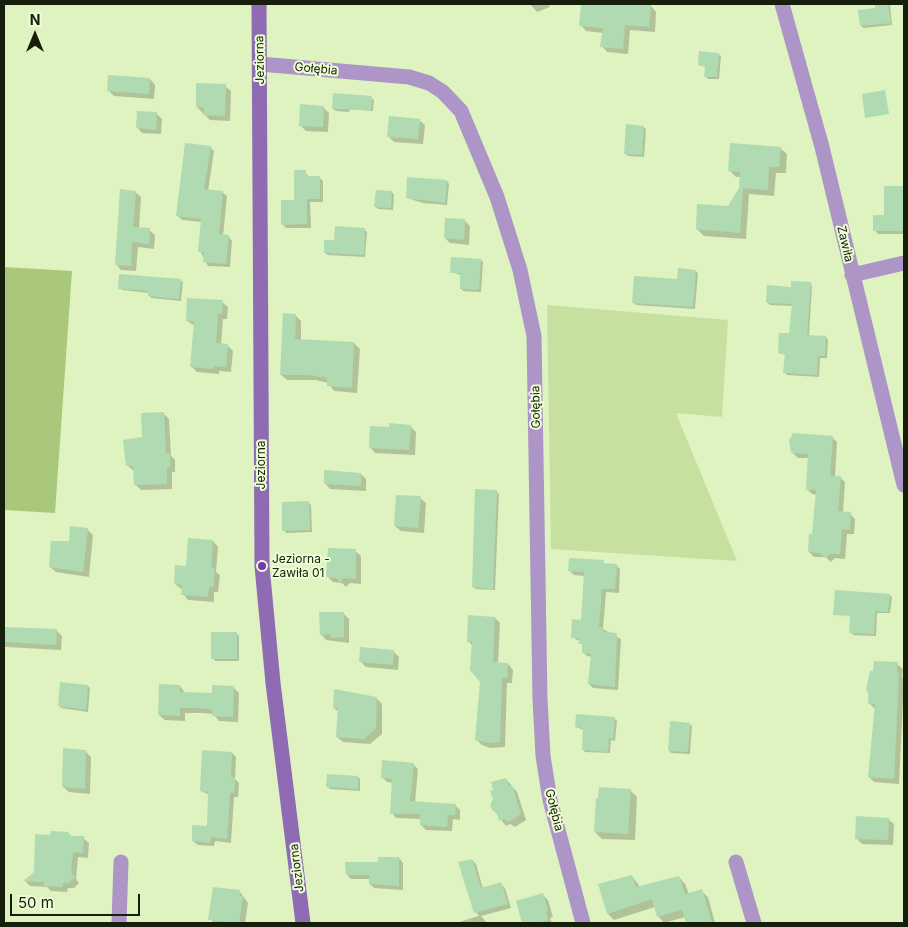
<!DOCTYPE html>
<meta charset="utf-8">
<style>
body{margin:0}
#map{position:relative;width:908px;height:927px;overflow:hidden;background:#def3c0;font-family:Inter,sans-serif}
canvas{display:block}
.frame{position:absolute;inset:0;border:5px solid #171e0c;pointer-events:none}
.north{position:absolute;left:10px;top:10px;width:50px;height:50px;-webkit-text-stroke:4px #edfed6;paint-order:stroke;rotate:0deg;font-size:14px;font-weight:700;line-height:20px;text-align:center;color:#171e0c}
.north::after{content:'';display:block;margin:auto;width:18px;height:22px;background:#171e0c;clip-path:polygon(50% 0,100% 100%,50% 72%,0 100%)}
.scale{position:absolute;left:10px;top:894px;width:130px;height:22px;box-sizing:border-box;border:2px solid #171e0c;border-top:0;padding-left:6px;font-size:15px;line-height:18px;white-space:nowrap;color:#171e0c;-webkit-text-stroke:4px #edfed6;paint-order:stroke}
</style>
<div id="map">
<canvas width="908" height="927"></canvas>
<div class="frame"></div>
<div class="north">N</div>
<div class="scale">50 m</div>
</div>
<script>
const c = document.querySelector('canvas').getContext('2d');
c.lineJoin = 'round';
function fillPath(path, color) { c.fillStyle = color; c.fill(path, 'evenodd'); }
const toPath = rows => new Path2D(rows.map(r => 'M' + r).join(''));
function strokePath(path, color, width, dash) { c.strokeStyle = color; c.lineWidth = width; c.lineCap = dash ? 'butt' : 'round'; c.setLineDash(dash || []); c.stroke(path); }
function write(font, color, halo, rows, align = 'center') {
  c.font = font + ' Inter,sans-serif'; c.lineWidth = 4; c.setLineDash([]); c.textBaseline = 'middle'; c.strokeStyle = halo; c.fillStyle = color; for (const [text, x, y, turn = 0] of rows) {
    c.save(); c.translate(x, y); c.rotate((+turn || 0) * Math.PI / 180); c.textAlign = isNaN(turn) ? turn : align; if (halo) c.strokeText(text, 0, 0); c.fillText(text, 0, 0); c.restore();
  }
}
fillPath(toPath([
 [547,305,728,320,722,417,676,413,737,561,551,549]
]), '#c6e19f');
fillPath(toPath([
 [4,267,72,271,55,513,4,510]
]), '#aac87b');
fillPath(toPath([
 [530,4,549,4,550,7,537,12],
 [582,4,651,6,656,12,655,32,630,30,628,54,607,52,602,46,603,33,586,31,581,25],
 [876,4,890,4,892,25,864,28,861,26,877,9],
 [718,54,721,56,719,79,708,79,705,76,706,67,699,65],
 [150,79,155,85,154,99,114,96,108,90],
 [225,86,231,91,230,121,210,120,197,107],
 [371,98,374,100,373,111,350,109,349,112,336,111,333,109],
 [323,107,329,113,328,132,306,131,300,125],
 [156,113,162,119,161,134,142,133,137,127],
 [419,120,425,125,423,144,394,142,389,137],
 [643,127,646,129,644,157,628,156,626,154],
 [210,147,214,151,208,191,222,192,227,196,223,236,228,236,232,241,230,267,208,266,200,251,202,222,182,220,178,216],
 [780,148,787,154,786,173,776,173,774,196,749,194,746,239,704,236,697,229,728,207,740,188,741,177,736,177,729,170],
 [305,172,309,177,319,177,323,181,323,202,310,202,311,228,286,228,282,224,295,201],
 [447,181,449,184,447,205,423,203,407,198],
 [885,187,904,187,904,234,878,234,875,230,885,216],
 [135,192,141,197,139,229,149,230,155,235,154,249,138,247,136,271,121,270,116,264],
 [392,192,394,195,393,210,378,209,376,207],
 [465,221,470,226,469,245,450,243,445,238],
 [364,229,367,232,365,257,327,255,325,252,335,241],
 [481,260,483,262,481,292,463,291,461,288,461,275,451,272],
 [695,271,698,273,695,309,636,305,634,303],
 [180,280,183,282,181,301,151,298,149,293,122,290,120,288],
 [810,283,812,286,809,336,826,337,828,340,827,358,820,358,819,377,787,375,784,372,786,355,779,353,790,334,793,306,770,305,767,302,792,288],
 [222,302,228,307,227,319,223,319,221,345,227,345,233,351,231,372,219,371,219,374,197,372,192,367,195,326,187,321],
 [295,315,301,321,301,340,354,343,360,349,357,393,334,391,328,383,316,380,287,380,281,375],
 [164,414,169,419,171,456,175,460,175,472,172,472,172,489,141,490,135,484,135,472,128,466,143,439],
 [410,426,416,432,415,455,375,453,370,447,390,429],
 [832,437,837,442,835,477,840,477,845,482,843,513,850,514,855,519,854,534,847,534,845,559,835,558,831,562,826,557,814,557,809,552,814,536,817,495,812,494,807,489,809,458,798,458,792,452],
 [361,474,366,479,366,491,330,489,325,483],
 [496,491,499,494,495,590,476,589,473,587],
 [420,498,426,503,424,533,401,531,395,526],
 [309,503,311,505,312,532,286,533,284,530],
 [87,529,93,535,89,577,56,572,50,567,70,542],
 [213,541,218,547,216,572,220,575,218,592,214,592,214,602,188,600,183,594,183,590,175,584,187,567],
 [355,551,361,556,361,584,350,583,346,587,342,583,333,582,328,577],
 [603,562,606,565,616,565,620,569,619,593,606,592,603,629,621,639,618,690,593,688,589,684,592,657,587,656,583,652,584,646,581,642,572,637,582,621,585,576,574,575,570,571],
 [836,592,889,595,892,597,890,613,877,613,876,636,853,635,851,632,852,618,837,617,857,618,857,615,835,615],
 [343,613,349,619,349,643,326,640,321,634],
 [495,618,500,623,498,663,508,664,513,670,512,683,507,683,505,747,490,748,482,745,476,739,482,682,473,646,468,641],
 [4,628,56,630,62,636,61,650,6,647,4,645],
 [236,633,239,636,239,661,215,661,213,658],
 [393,651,399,657,398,670,366,667,360,661],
 [897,664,903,669,902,677,904,679,899,784,874,782,869,777,875,709,869,703,868,684],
 [61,683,88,686,90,688,88,712,61,708,59,705],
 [180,686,185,693,213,694,233,687,239,693,238,722,219,721,213,714,202,713,185,713,185,721,165,720,159,715],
 [376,698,382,704,382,734,370,744,343,742,337,737,339,712,334,708],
 [614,718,617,721,615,741,611,740,610,753,585,752,583,749,584,730,576,727],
 [690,724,692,726,690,754,671,753,669,750],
 [85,751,91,757,90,794,69,792,63,787],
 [232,753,236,757,235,779,239,783,238,797,234,797,231,843,215,841,214,846,198,845,193,841,208,828,210,795,201,791],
 [413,764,418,769,415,802,455,805,460,810,460,820,453,819,452,831,426,830,421,825,421,819,396,818,392,813,393,783,387,782,382,777],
 [358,777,360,779,360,791,330,789,328,787],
 [506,779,517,792,526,820,515,827,510,824,506,826,493,809],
 [630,790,637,797,635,840,602,839,595,832],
 [888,819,894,824,893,845,862,844,856,838],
 [68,833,72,837,83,838,89,843,88,858,78,857,76,879,79,883,74,888,68,888,67,892,51,891,47,887,30,886,25,881,36,872,52,836],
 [399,858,403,863,403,890,374,888,370,884,370,879,351,879,347,875],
 [472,860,476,864,483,889,501,884,505,888,511,908,481,916,487,923,456,923,479,916,476,912],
 [632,876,640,887,679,877,685,884,689,894,701,891,708,897,715,923,687,923,685,917,664,923,658,916,655,907,614,920,608,914],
 [240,892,248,903,245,923,214,923,210,919],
 [543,895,548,900,553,917,550,918,552,923,524,923,517,902]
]), '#0003');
fillPath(toPath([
 [581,4,651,5,649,27,625,25,623,49,600,47,603,28,579,26],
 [875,4,888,4,891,23,860,26,858,10,875,8],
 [699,51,719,53,717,77,704,77,705,66,698,65],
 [108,75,150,78,149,94,107,91],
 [196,83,226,84,225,116,203,115,204,108,196,107],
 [885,90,889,114,865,118,862,94],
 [333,93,372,96,371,110,332,109],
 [300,104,324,106,323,127,299,126],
 [137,111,157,112,156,130,136,128],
 [389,116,420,119,418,139,387,137],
 [626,124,644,126,642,155,624,154],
 [185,143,211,146,204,189,223,191,219,234,229,235,226,264,203,262,204,252,198,252,201,219,176,216],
 [730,143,781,147,779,167,769,167,768,190,743,188,740,233,696,229,697,204,728,206,739,188,740,172,728,171],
 [294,170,306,170,306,176,320,176,320,199,307,199,307,224,281,225,281,200,294,200],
 [407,177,447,180,445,203,406,198],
 [884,186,904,186,904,231,873,231,873,215,884,215],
 [120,189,136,191,133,227,150,228,149,244,132,242,131,266,115,265],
 [376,190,392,191,391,208,374,207],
 [445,218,465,219,464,240,444,238],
 [335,226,365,228,364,255,324,253,324,240,334,240],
 [451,257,481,259,479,290,460,289,460,273,450,273],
 [678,268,696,270,693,307,632,303,634,276,677,279],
 [119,274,181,279,179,299,148,296,148,291,118,289],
 [791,281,811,282,807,335,826,336,825,356,818,356,817,375,783,373,785,354,778,353,779,333,789,333,792,304,766,303,767,285,791,287],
 [187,298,223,300,222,314,218,314,216,343,228,344,226,367,214,366,214,369,190,367,194,322,186,321],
 [283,313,296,314,295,339,354,342,352,388,327,386,327,378,309,375,280,375],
 [164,412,166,453,170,453,170,467,167,467,167,484,134,485,133,466,126,466,123,440,142,437,141,413],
 [389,423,411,425,409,450,369,448,370,426,389,427],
 [793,433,833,436,830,476,841,476,838,511,851,512,850,530,842,529,840,554,830,554,825,558,821,553,808,552,809,534,812,534,816,490,806,490,808,454,791,453,789,440],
 [324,470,361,473,361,486,324,484],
 [475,489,497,490,493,589,472,587],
 [396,495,421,496,418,528,394,526],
 [309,501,310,530,282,531,282,502],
 [70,526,88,528,83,572,49,567,51,541,69,541],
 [188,538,213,540,211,568,215,568,213,587,209,587,208,597,181,595,182,585,174,584,175,565,186,566],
 [328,548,356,549,356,579,344,578,340,582,336,578,326,577],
 [569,558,604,560,603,563,617,564,615,589,602,589,599,627,604,628,604,632,617,633,615,687,588,684,591,654,582,653,582,644,579,644,579,638,571,638,572,619,581,620,584,572,568,571],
 [835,590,890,594,888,612,875,611,874,634,849,633,850,616,833,615],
 [319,612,344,612,344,637,331,638,331,634,320,635],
 [468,615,495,617,493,662,508,663,507,678,502,678,500,742,490,743,475,740,480,682,470,670,472,642,467,642],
 [4,627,57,629,56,645,4,642],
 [211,632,237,632,237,659,211,659],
 [360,647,394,650,393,665,359,662],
 [874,661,898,662,897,672,899,673,894,779,868,777,875,704,868,704,869,694,866,690,870,671,873,671],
 [60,682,88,685,86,710,58,706],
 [159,684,180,685,180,692,212,693,212,685,234,686,233,717,212,716,212,709,196,708,180,708,180,716,158,715],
 [334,689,377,697,376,728,364,739,336,737,338,708,333,708],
 [576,714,615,717,613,739,609,738,608,752,582,750,583,728,575,727],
 [670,721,690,723,688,752,668,751],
 [63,748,86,750,85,789,62,787],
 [202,750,232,752,231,777,235,778,234,793,230,793,227,839,211,837,210,843,192,841,192,825,207,826,208,792,200,791],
 [382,760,414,763,410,801,456,804,455,815,448,815,447,827,420,825,420,814,390,814,392,779,381,778],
 [327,774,358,776,358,789,326,787],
 [506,778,509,786,512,785,521,814,509,822,503,819,499,821,497,813,492,810,490,805,493,799,490,791,493,790,491,782],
 [599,787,631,789,628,834,594,832,596,798,598,798],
 [856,816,889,818,888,840,855,839],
 [51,831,69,832,69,836,84,836,83,853,73,852,71,873,75,877,68,883,63,883,62,887,44,886,44,882,23,881,34,872,35,834,50,835],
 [378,857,399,857,399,886,369,884,369,875,346,875,345,862,378,862],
 [472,859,481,888,501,882,508,904,474,913,458,862],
 [632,875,636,887,679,876,685,894,702,889,712,923,686,923,682,910,657,917,652,899,607,914,598,884],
 [213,887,240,890,240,896,243,896,239,923,208,920],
 [543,893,548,911,546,912,548,920,539,923,522,923,516,901]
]), '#b0dab2');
strokePath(toPath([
 [782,4,822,147,904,485],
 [260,64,409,77,429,83,443,92,461,111,497,197,520,270,534,336,540,699,543,756,550,800,583,923],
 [852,275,904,263],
 [736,862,754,923],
 [119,923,121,862]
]), '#ad95c7', 15);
strokePath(toPath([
 [259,4,262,566,273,683,303,923]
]), '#8f6bb4', 15);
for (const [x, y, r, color] of [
 [262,566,5,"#7736ab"]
]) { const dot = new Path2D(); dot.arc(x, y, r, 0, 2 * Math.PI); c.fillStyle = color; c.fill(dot); strokePath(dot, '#edfed6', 2); }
write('12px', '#171e0c', '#edfed6', [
 ["Jeziorna",260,60,-91],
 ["Gołębia",316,69,5],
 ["Zawiła",845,244,77],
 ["Gołębia",536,407,-91],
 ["Jeziorna",261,465,-90],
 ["Gołębia",554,810,76],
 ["Jeziorna",297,868,-97]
]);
write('12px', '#171e0c', '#edfed6', [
 ["Jeziorna -",272,559],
 ["Zawiła 01",272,573]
], 'left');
</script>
